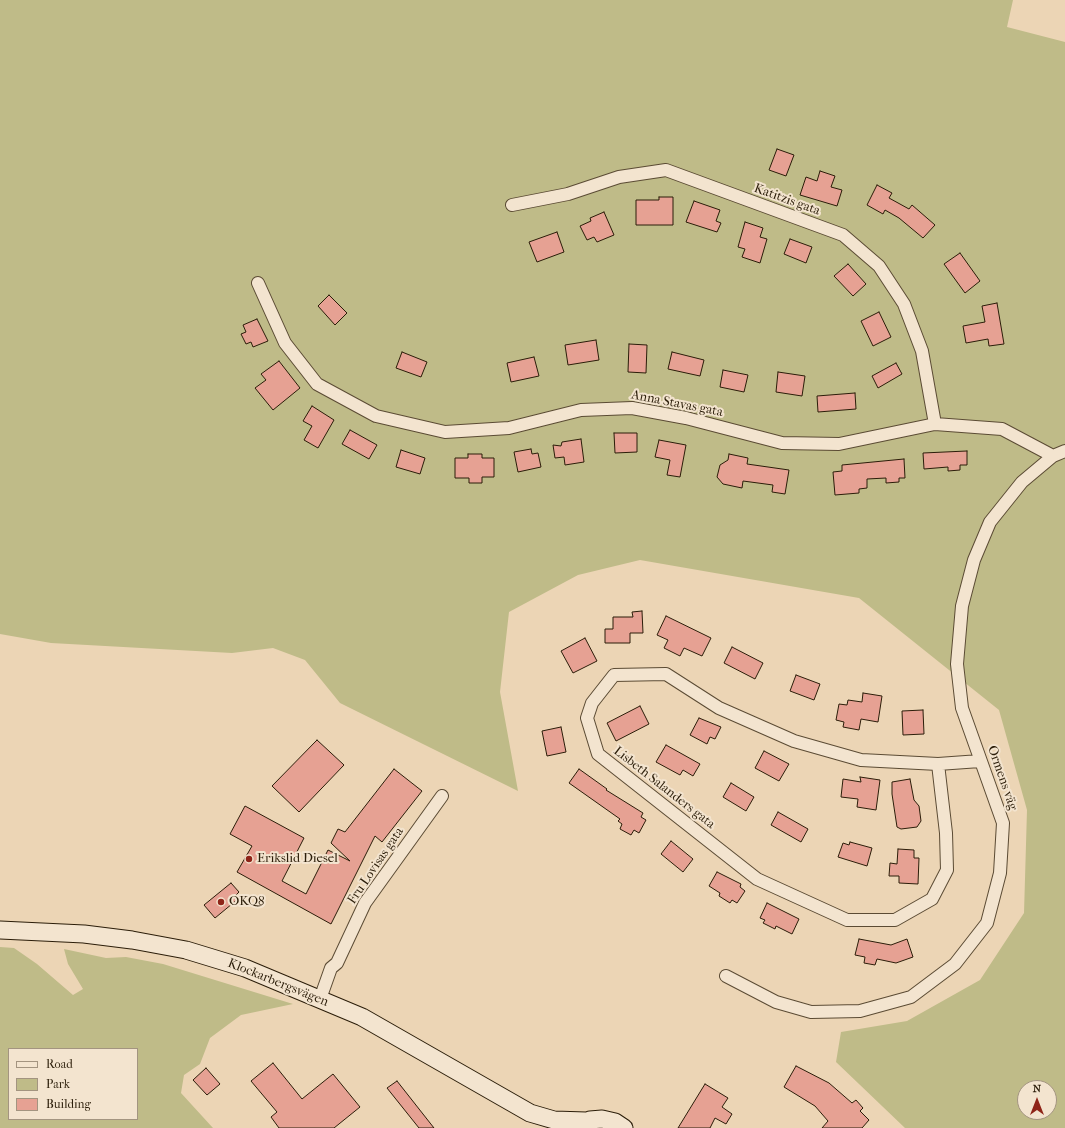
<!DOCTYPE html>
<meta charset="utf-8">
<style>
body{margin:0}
#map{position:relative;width:1065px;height:1128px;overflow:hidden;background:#ecd5b5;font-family:"IM FELL French Canon",serif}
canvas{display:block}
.legend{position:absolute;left:8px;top:1048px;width:130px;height:72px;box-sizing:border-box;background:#f3e4cf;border:1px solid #a39480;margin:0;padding:5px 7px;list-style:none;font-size:12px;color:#2b1d09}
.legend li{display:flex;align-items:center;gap:8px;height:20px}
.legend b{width:20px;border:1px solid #a39480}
.north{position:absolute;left:1017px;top:1080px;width:40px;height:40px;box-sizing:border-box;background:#f3e4cf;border:1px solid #a39480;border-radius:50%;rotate:0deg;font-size:11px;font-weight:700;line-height:16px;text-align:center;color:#2b1d09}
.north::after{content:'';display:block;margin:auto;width:14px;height:18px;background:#8f2418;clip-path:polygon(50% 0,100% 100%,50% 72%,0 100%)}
</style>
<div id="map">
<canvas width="1065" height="1128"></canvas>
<ul class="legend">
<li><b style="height:5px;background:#f3e4cf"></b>Road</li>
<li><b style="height:11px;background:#bfbb88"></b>Park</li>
<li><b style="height:11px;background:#e6a193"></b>Building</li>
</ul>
<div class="north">N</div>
</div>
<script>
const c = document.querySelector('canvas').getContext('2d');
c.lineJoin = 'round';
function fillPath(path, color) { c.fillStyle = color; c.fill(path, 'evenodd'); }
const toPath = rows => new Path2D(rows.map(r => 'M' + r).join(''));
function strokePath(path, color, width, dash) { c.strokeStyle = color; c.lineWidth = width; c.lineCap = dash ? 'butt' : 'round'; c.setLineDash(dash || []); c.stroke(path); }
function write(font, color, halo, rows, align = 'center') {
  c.font = font + ' "IM FELL French Canon",serif'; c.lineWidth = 4; c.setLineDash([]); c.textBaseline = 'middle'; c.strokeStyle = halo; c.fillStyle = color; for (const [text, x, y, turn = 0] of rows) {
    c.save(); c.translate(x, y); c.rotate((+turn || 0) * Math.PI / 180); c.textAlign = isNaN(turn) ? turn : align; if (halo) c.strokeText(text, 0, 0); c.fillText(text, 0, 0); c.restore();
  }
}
fillPath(toPath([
 [0,0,1013,0,1007,27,1065,42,1065,1128,905,1128,836,1062,841,1032,907,1021,980,980,1024,913,1027,810,999,710,859,598,640,560,578,575,509,612,500,692,518,791,340,703,305,660,273,648,232,653,51,643,0,634],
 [1025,1088,1049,1088,1049,1112,1025,1112],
 [0,947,14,948,37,964,73,995,83,989,68,964,64,949,106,958,126,957,163,964,293,1004,241,1015,210,1038,200,1064,184,1075,181,1093,213,1128,0,1128],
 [9,1049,137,1049,137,1119,9,1119]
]), '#bfbb88');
const building = toPath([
 [777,149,794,155,786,176,769,170,777,149],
 [820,171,835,176,831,187,842,190,837,206,800,195,806,177,817,181,820,171],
 [877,185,892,193,889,198,909,209,912,205,935,225,923,238,899,218,885,210,883,214,867,205,877,185],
 [659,197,673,197,673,225,636,225,636,200,659,200,659,197],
 [694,201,720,210,716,221,721,223,717,232,686,222,694,201],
 [604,212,614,235,597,242,594,237,587,240,580,226,591,221,590,218,604,212],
 [745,222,763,228,760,237,767,239,760,263,742,257,745,249,738,247,745,222],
 [557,232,564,252,537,262,529,242,557,232],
 [790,239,812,247,806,263,784,254,790,239],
 [960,253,980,281,965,293,944,264,960,253],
 [848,264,866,284,853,296,834,276,848,264],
 [329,295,347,313,335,325,318,306,329,295],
 [997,303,1004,344,989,346,988,339,966,343,963,326,985,322,982,306,997,303],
 [879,312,891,337,873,346,861,321,879,312],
 [257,319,268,341,253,347,251,342,246,344,241,334,246,332,243,325,257,319],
 [596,340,599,360,568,365,565,345,596,340],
 [629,344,647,345,646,373,628,372,629,344],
 [402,352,427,362,421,377,396,368,402,352],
 [672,352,704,360,700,376,668,369,672,352],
 [534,357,539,376,511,382,507,363,534,357],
 [279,361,300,388,273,410,255,388,266,380,261,374,279,361],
 [896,363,902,374,878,388,872,376,896,363],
 [723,370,748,375,744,392,720,387,723,370],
 [778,372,805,376,802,396,776,392,778,372],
 [855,393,856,409,818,412,817,396,855,393],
 [312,406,334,420,318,448,304,440,312,426,303,421,312,406],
 [350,430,377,445,369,459,342,444,350,430],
 [614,433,637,433,637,452,615,453,614,433],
 [581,439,584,462,565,465,564,457,555,458,553,445,561,446,562,442,581,439],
 [659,440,686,445,680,477,667,475,670,460,655,457,659,440],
 [531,449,532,454,538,453,541,467,518,472,514,452,531,449],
 [401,450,425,458,420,474,396,467,401,450],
 [967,451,967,465,960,465,960,470,948,471,948,467,924,469,923,453,967,451],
 [468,454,482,454,482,458,494,458,494,477,482,477,482,483,469,483,469,478,455,478,455,458,468,458,468,454],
 [729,454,748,458,747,464,789,470,785,494,772,492,773,485,743,481,742,488,723,484,717,477,720,465,728,460,729,454],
 [904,459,905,478,899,478,899,482,886,483,886,478,867,479,867,488,859,489,859,493,835,495,833,472,842,471,842,465,904,459],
 [642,611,643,633,630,633,630,643,605,643,605,629,613,629,613,617,633,617,632,612,642,611],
 [666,616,711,638,702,656,684,648,680,656,664,648,668,640,657,635,666,616],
 [585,638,597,661,573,673,561,651,585,638],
 [732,647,763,663,755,679,724,663,732,647],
 [796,675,820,684,814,700,790,691,796,675],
 [863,693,882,696,878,722,861,719,859,730,843,727,844,722,836,720,839,704,847,705,848,700,862,702,863,693],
 [640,706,649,724,616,741,607,723,640,706],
 [923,710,924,734,903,735,902,711,923,710],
 [699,718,721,727,715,739,710,737,707,744,690,735,699,718],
 [561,727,566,752,547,756,542,731,561,727],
 [317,740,344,765,299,812,272,786,317,740],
 [666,745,700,764,693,776,683,770,680,775,656,762,666,745],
 [764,751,789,764,779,781,755,768,764,751],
 [394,769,422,791,382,842,375,836,331,924,237,872,252,846,230,834,245,806,304,838,282,881,306,894,328,850,350,861,331,843,338,829,345,832,394,769],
 [579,769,607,789,606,790,643,813,641,817,646,820,639,833,634,830,631,835,620,829,622,824,618,821,620,819,569,783,579,769],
 [860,777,880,780,876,810,857,807,858,799,841,797,843,779,861,782,860,777],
 [910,779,914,800,919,806,921,821,917,827,901,829,897,827,892,794,892,782,910,779],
 [731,783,754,797,746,811,723,797,731,783],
 [778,812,808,829,801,842,771,825,778,812],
 [671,841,693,859,683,872,661,854,671,841],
 [850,842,872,848,867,866,838,857,843,843,849,845,850,842],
 [898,849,914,850,914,858,919,858,918,884,899,883,899,876,889,876,890,863,897,864,898,849],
 [717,872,741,884,740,887,745,891,737,903,732,900,730,903,719,896,720,893,709,886,717,872],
 [231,883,239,892,235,896,238,899,215,918,204,905,231,883],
 [767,903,799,919,792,934,776,926,775,929,763,923,765,920,760,918,767,903],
 [859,939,891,945,907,939,913,957,896,963,877,959,875,965,864,963,865,957,855,955,859,939],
 [273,1063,302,1099,333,1074,360,1107,334,1128,279,1128,271,1117,277,1112,251,1081,273,1063],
 [796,1066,829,1083,852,1103,856,1100,863,1108,860,1111,869,1120,862,1128,822,1128,828,1121,815,1106,784,1087,796,1066],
 [206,1068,220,1084,207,1095,193,1080,206,1068],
 [397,1081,434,1128,419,1128,387,1088,397,1081],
 [705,1084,728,1098,722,1107,732,1114,726,1124,715,1118,710,1128,678,1128,705,1084]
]);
fillPath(building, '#e6a193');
strokePath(building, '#2b1d09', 1);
const street = toPath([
 [512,205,568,194,619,177,666,170,843,235,879,266,904,304,922,351,935,424],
 [258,283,285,343,317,384,376,416,445,432,509,428,581,410,632,408,686,418,782,443,839,444,935,424,1002,429,1053,456],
 [938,764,946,833,947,870,932,899,895,920,847,920,757,879,598,754,587,718,592,703,614,675,666,674,719,708,794,741,861,760,938,764,980,761],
 [726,976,776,1002,811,1012,860,1011,911,997,955,964,987,923,1000,873,1003,823,962,708,957,664,962,606,974,560,990,522,1022,482,1053,456,1065,451],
 [320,999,331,968,337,963,365,903,442,796]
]);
const secondary = toPath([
 [0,930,84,934,132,940,186,950,245,968,362,1017,530,1113,554,1120,586,1121],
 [577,1126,590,1120,602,1119,615,1122,624,1128]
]);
strokePath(street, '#5b4b34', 14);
strokePath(secondary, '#2b1d09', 19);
strokePath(street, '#f3e4cf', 12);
strokePath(secondary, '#f3e4cf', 17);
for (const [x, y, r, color] of [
 [249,859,4,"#8f2418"],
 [221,902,4,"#8f2418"]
]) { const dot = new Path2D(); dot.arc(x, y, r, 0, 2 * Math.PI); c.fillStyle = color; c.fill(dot); strokePath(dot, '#f3e4cf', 1.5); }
write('13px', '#2b1d09', '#f3e4cf', [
 ["Katitzis gata",787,200,20],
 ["Anna Stavas gata",677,404,11],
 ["Ormens väg",1002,778,71],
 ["Lisbeth Salanders gata",664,788,38],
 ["Fru Lovisas gata",376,866,-56],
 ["Klockarbergsvägen",278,983,22]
]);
write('13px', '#2b1d09', '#f3e4cf', [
 ["Erikslid Diesel",257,859],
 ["OKQ8",229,902]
], 'left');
</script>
